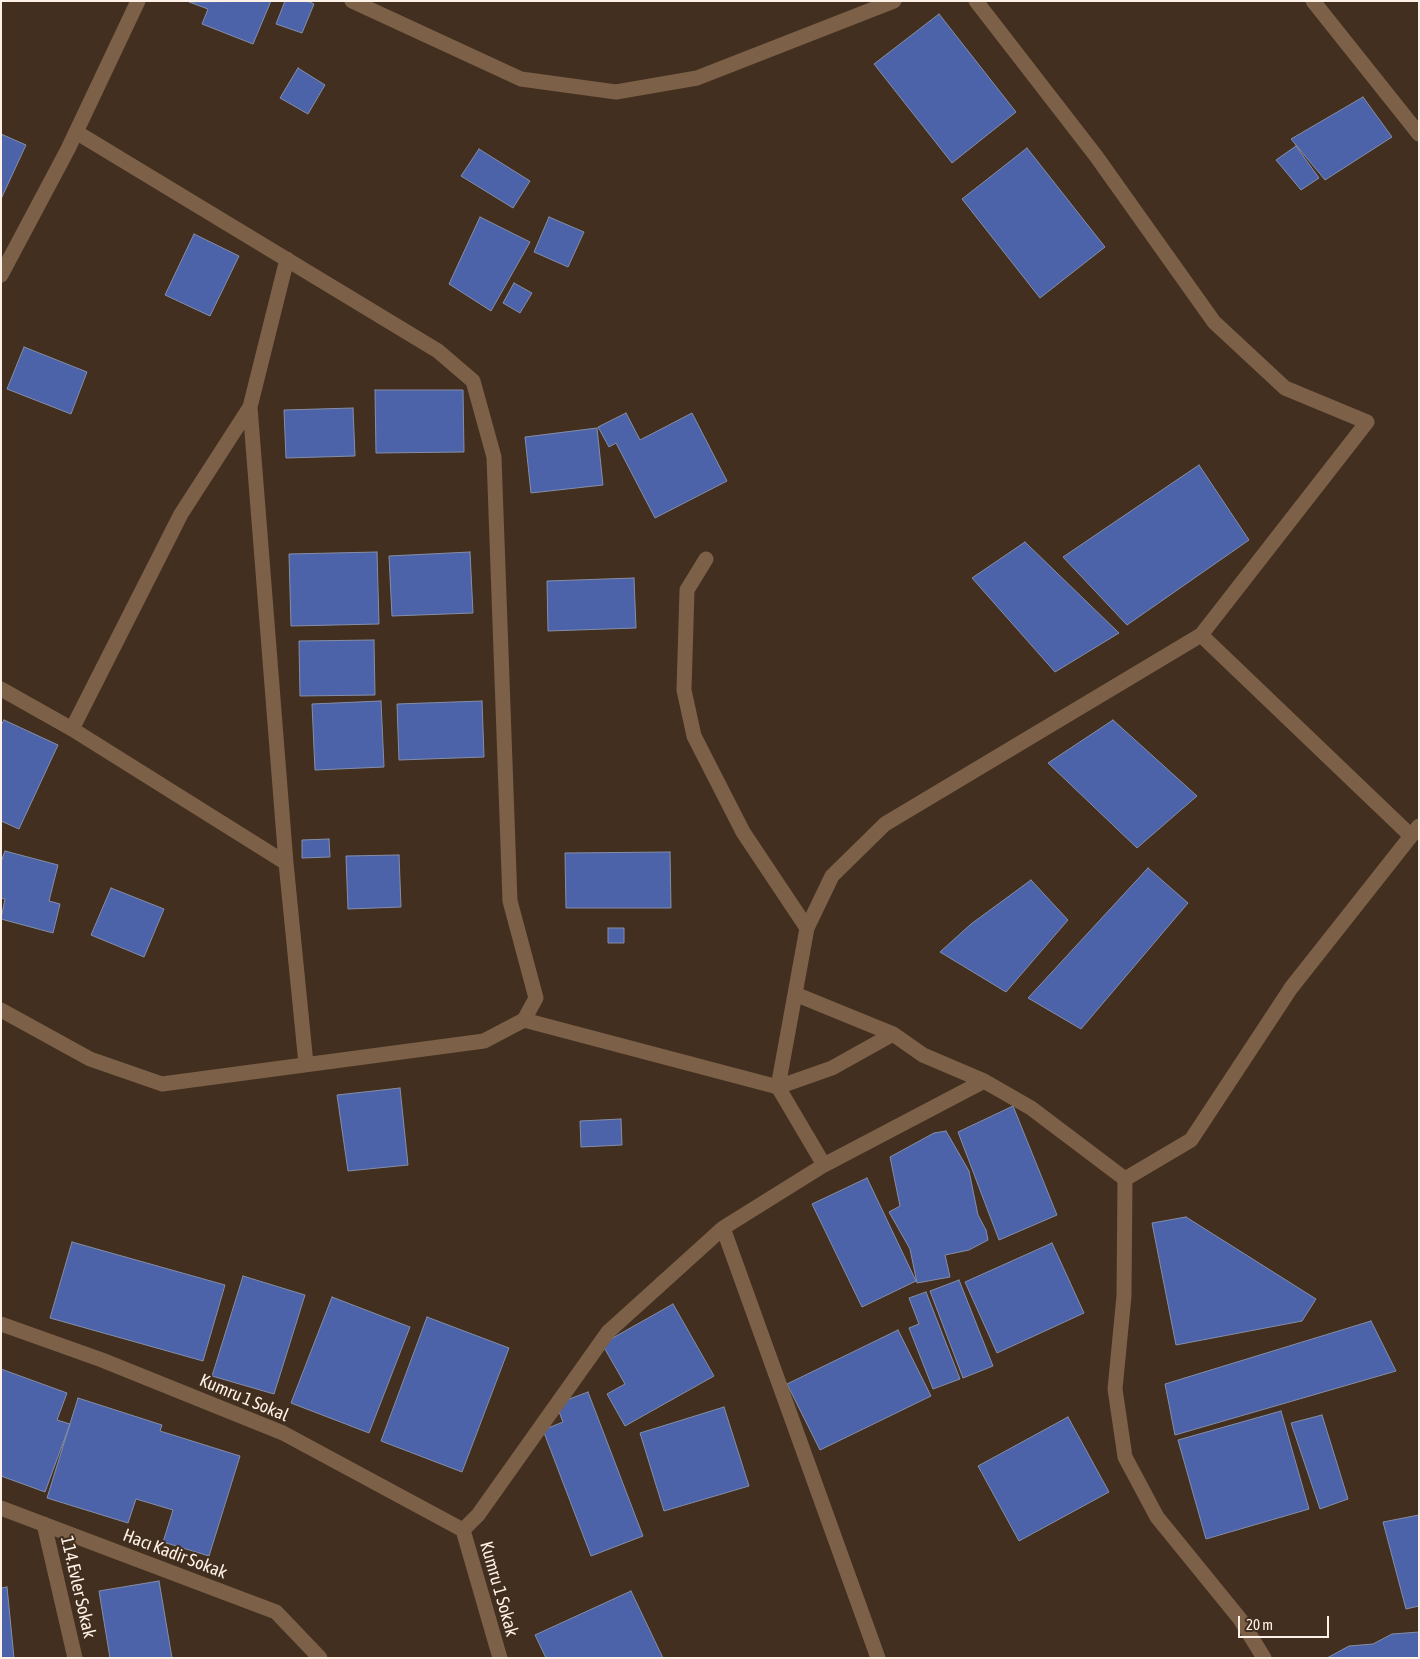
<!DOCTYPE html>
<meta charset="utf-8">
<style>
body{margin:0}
#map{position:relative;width:1420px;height:1659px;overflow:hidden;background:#422f1f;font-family:"Asap Condensed",sans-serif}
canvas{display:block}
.frame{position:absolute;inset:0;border:2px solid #fef1e7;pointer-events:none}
.scale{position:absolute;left:1238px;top:1616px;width:91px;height:22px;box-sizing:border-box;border:2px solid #fef1e7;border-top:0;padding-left:6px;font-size:15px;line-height:18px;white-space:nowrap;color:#fef1e7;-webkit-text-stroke:4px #422f1f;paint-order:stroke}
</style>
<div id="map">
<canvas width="1420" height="1659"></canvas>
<div class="frame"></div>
<div class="scale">20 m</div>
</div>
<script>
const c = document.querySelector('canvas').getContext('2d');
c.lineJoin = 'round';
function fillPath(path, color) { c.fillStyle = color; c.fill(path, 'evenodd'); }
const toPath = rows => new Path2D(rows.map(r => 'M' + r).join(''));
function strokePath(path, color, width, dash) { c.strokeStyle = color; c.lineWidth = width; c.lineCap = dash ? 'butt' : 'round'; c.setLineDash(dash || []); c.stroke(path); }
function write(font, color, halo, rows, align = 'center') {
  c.font = font + ' "Asap Condensed",sans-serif'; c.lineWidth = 4; c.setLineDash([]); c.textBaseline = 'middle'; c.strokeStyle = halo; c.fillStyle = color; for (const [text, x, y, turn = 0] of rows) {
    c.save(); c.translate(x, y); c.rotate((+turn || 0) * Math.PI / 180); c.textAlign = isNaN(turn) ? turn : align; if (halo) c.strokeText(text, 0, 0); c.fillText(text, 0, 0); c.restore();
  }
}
const building = toPath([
 [271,1,253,44,202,24,208,9,189,2,271,1],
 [285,1,307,1,314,4,302,33,276,24,285,1],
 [939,14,1016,112,952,163,874,64,939,14],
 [298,68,325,85,308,114,280,98,298,68],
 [1363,97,1392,137,1325,180,1291,139,1363,97],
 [1,134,26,145,1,199,1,134],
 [1296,146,1319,178,1301,190,1276,160,1296,146],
 [1027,148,1105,247,1040,298,962,199,1027,148],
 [479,149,530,181,513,208,461,176,479,149],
 [480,217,530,242,491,311,449,284,480,217],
 [549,217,584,232,568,267,534,252,549,217],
 [194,234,239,256,210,316,165,295,194,234],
 [514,283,532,293,520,313,503,303,514,283],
 [24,347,87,372,71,414,7,389,24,347],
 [375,390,463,390,464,452,376,453,375,390],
 [353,408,355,456,286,458,284,410,353,408],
 [626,413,640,440,692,413,727,481,655,518,616,443,609,447,598,427,626,413],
 [597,428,603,485,531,493,525,437,597,428],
 [1199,465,1249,540,1127,625,1063,557,1199,465],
 [1025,542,1119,633,1055,672,972,578,1025,542],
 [377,552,379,624,291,626,289,554,377,552],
 [470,552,473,613,392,616,389,556,470,552],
 [634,578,636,628,548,631,547,581,634,578],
 [374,640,375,695,300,696,299,641,374,640],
 [381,701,384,767,315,770,312,704,381,701],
 [482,701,484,757,399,760,397,704,482,701],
 [4,720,58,745,19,829,1,821,1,725,4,720],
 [1113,720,1197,796,1137,848,1048,763,1113,720],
 [329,839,330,857,302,858,302,840,329,839],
 [5,851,58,865,49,901,60,904,53,933,1,919,5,899,1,898,1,862,5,851],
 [670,852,671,908,566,908,565,853,670,852],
 [399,855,401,907,348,909,346,856,399,855],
 [1148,868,1188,903,1081,1029,1028,998,1148,868],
 [1031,880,1068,920,1006,992,940,952,971,924,1031,880],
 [111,888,164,909,144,957,91,935,111,888],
 [608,928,624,928,624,943,608,943,608,928],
 [400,1088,408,1165,348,1171,337,1095,400,1088],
 [1013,1106,1057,1215,999,1240,958,1132,1013,1106],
 [621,1119,622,1145,581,1147,580,1121,621,1119],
 [946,1131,969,1171,978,1215,986,1230,988,1240,969,1250,945,1255,950,1277,917,1283,910,1249,889,1212,900,1206,890,1157,934,1133,946,1131],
 [867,1178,916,1281,862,1307,812,1204,867,1178],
 [1186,1217,1316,1299,1302,1321,1176,1345,1152,1223,1186,1217],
 [72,1242,225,1285,203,1361,50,1318,72,1242],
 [1052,1243,1084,1313,997,1353,965,1282,1052,1243],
 [243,1276,305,1295,274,1394,212,1376,243,1276],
 [959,1280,993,1366,963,1378,930,1291,959,1280],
 [926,1292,960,1379,933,1389,909,1328,919,1324,909,1298,926,1292],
 [332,1297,410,1327,369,1433,291,1403,332,1297],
 [673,1304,714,1376,625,1426,607,1394,625,1384,602,1344,673,1304],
 [427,1317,509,1348,462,1472,381,1441,427,1317],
 [1371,1321,1396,1371,1175,1435,1165,1384,1371,1321],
 [898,1330,931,1396,820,1450,787,1384,898,1330],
 [1,1369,67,1393,57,1420,70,1424,45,1492,1,1476,1,1369],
 [588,1392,643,1536,591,1556,543,1430,563,1422,556,1404,588,1392],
 [78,1398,162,1425,160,1431,240,1456,209,1556,163,1542,173,1510,136,1499,128,1523,47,1498,78,1398],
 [724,1407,749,1486,664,1511,640,1433,724,1407],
 [1281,1411,1309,1509,1206,1539,1178,1440,1281,1411],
 [1322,1415,1348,1499,1320,1509,1291,1423,1322,1415],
 [1068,1417,1109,1492,1019,1541,978,1466,1068,1417],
 [1419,1515,1419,1606,1406,1609,1383,1522,1419,1515],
 [159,1581,172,1658,110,1658,99,1591,159,1581],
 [7,1587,14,1658,1,1658,1,1588,7,1587],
 [631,1591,663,1658,546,1658,535,1635,631,1591],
 [1419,1632,1419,1658,1327,1658,1349,1646,1373,1644,1392,1634,1419,1632]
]);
fillPath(building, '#4d63a9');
strokePath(building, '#858ea7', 1);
strokePath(toPath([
 [352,1,521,79,616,92,697,78,894,1],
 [976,1,1096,156,1214,322,1285,388,1367,422,1201,635],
 [1313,1,1419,134],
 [1,275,68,149,138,1],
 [706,559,687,590,684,690,694,736,743,832,807,928],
 [1,689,72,729,286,863,306,1064],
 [72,729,181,514,250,407],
 [286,863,250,407,287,259],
 [795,994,893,1034,923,1055,984,1081,1031,1108,1125,1179],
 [1,1010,90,1059,162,1084,484,1041,524,1020,536,998,510,901,494,457,473,381,438,351,76,132],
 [524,1020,778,1087,832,1068,893,1034],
 [824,1165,778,1087,807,928,832,876,885,824,1201,635,1410,835],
 [723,1228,878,1658],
 [1,1324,102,1360,283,1433,463,1530],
 [1,1508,276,1612,320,1658],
 [44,1524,75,1658],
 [463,1530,478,1515,608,1332,723,1228,824,1165,984,1081],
 [463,1530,500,1658],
 [1264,1658,1240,1619,1157,1517,1125,1457,1115,1389,1124,1296,1125,1179,1191,1140,1291,988,1419,826]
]), '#7c6048', 15);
write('18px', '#fef1e7', '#422f1f', [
 ["Kumru 1 Sokal",244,1398,23],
 ["Hacı Kadir Sokak",175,1554,21],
 ["114.Evler Sokak",78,1587,77],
 ["Kumru 1 Sokak",499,1589,74]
]);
</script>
